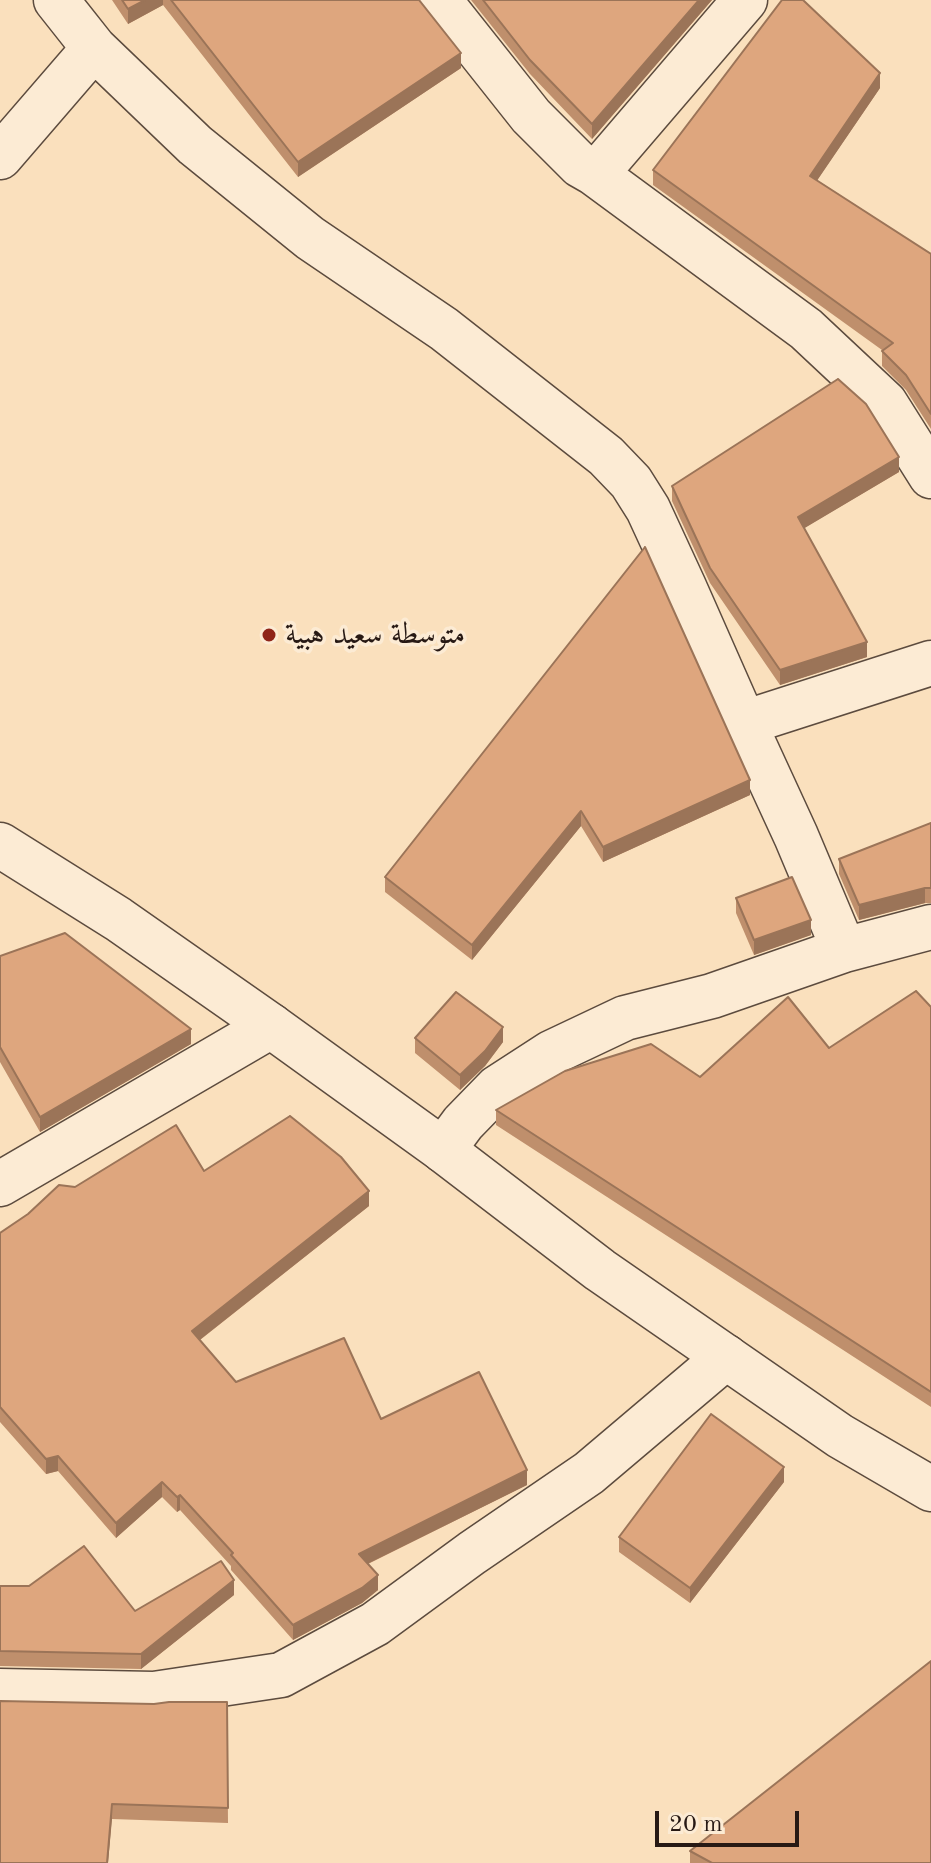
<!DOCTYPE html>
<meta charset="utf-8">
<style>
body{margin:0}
#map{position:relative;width:931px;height:1863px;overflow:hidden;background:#fae0bd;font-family:"Old Standard TT",serif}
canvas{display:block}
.scale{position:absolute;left:655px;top:1811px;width:144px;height:36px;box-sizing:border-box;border:4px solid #271914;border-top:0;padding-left:10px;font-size:24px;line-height:28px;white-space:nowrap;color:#271914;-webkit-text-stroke:6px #fcebd4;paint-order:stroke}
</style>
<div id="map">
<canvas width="931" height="1863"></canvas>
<div class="scale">20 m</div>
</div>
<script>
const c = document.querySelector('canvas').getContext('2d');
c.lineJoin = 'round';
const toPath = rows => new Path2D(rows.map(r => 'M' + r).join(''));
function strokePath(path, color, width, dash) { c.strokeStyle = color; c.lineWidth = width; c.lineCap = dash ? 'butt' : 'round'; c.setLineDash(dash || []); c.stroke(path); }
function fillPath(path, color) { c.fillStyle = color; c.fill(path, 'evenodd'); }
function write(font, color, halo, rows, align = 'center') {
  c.font = font + ' "Old Standard TT",Amiri,serif'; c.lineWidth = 7; c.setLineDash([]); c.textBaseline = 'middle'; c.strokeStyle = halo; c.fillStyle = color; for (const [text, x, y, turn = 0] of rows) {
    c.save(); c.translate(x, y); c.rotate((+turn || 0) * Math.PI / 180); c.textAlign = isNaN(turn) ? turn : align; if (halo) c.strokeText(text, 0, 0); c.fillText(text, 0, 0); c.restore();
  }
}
const minor = toPath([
 [56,0,94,48,195,145,310,238,444,329,606,456,631,482,648,509,684,587,744,723,796,836,844,950],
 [439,0,531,116,580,165,594,173,607,161,745,0],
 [0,157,94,48],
 [594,173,806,329,885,403,931,476],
 [744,723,931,663],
 [443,1150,463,1123,497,1088,551,1053,625,1018,712,996,844,950,931,927],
 [0,1184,271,1026],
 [0,1691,154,1694,281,1675,375,1624,472,1553,589,1473,726,1357]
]);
const tertiary = toPath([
 [0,845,118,919,271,1026,443,1150,600,1270,840,1436,931,1489]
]);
strokePath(minor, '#5c4b3e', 47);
strokePath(tertiary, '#5c4b3e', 47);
strokePath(minor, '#fcebd4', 44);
strokePath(tertiary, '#fcebd4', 44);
fillPath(toPath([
 [112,0,419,0,461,68,298,177,163,5,128,24],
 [471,0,712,0,592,139,530,74],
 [880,88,817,180,931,254,931,429,906,390,882,366,882,350,653,185,653,170],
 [899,472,804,528,867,657,780,685,710,583,672,501,672,486],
 [645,547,750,795,603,862,581,826,472,960,385,892,385,877],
 [931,823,931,903,925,903,859,920,839,874,839,859],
 [736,898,811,935,754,955,736,913],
 [0,956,191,1044,40,1132,0,1062],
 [931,1007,931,1407,496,1125,496,1110,700,1077,829,1048],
 [415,1038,503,1042,485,1066,460,1090,415,1053],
 [204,1171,369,1206,200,1340,236,1382,381,1419,527,1485,368,1564,378,1590,362,1603,293,1640,231,1570,231,1566,180,1510,177,1512,162,1497,116,1538,58,1471,46,1474,0,1422,0,1233,75,1187],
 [784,1482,690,1603,619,1552,619,1537],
 [0,1586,135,1611,234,1595,141,1669,0,1666],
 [227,1702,228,1823,112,1819,0,1863,154,1704],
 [690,1851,931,1863,690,1863]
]), '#bf8f6c');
fillPath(toPath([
 [145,0,163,0,163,5,128,24,128,9],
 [699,0,712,0,592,139,592,124],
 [461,53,461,68,298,177,298,162],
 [880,73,880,88,810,191,810,176],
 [899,457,899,472,798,532,798,517],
 [867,642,867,657,780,685,780,670],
 [750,780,750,795,603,862,603,847],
 [581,811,581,826,472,960,472,945],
 [925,888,925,903,859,920,859,905],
 [811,920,811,935,754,955,754,940],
 [503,1027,503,1042,485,1066,460,1090,460,1075],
 [191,1029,191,1044,40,1132,40,1117],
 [369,1191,369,1206,192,1346,192,1331],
 [58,1456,58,1471,46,1474,46,1459],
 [784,1467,784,1482,690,1603,690,1588],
 [527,1470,527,1485,359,1568,359,1554],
 [162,1482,162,1497,116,1538,116,1523],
 [180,1495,180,1510,177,1512,177,1497],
 [378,1575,378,1590,362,1603,293,1640,293,1625],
 [234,1580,234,1595,141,1669,141,1654],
 [112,1804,112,1819,108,1863,107,1863]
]), '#9b7458');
const building = toPath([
 [122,0,145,0,128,9,122,0],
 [171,0,419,0,461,53,298,162,171,0],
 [483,0,699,0,592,124,530,60,483,0],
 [782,0,803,0,880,73,810,176,931,254,931,414,906,375,882,351,893,343,653,170,782,0],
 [838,379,866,404,899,457,798,517,867,642,780,670,710,568,672,486,838,379],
 [645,547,750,780,603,847,581,811,472,945,385,877,645,547],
 [931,823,931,888,925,888,859,905,839,859,931,823],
 [792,877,811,920,754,940,736,898,792,877],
 [65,933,191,1029,40,1117,0,1047,0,956,65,933],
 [916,991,931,1007,931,1392,496,1110,565,1071,651,1044,700,1077,788,997,829,1048,916,991],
 [456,992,503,1027,485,1051,460,1075,415,1038,456,992],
 [290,1116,341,1157,369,1191,192,1331,236,1382,344,1338,381,1419,479,1372,527,1470,359,1554,378,1575,362,1588,293,1625,231,1555,233,1553,180,1495,177,1497,162,1482,116,1523,58,1456,46,1459,0,1407,0,1233,28,1214,59,1185,75,1187,176,1125,204,1171,290,1116],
 [711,1414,784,1467,690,1588,619,1537,711,1414],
 [84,1546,135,1611,221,1561,234,1580,141,1654,0,1651,0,1586,29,1586,84,1546],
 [931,1661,931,1863,712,1863,690,1851,931,1661],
 [0,1701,154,1704,169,1702,227,1702,228,1808,112,1804,107,1863,0,1863,0,1701]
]);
fillPath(building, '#dea67e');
strokePath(building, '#9b7458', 2);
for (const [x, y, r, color] of [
 [269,635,8,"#8f2418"]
]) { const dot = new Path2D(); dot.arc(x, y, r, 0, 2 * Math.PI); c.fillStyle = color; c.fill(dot); strokePath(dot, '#fcebd4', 3); }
write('30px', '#271914', '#fcebd4', [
 ["متوسطة سعيد هبية",285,635]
], 'left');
</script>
